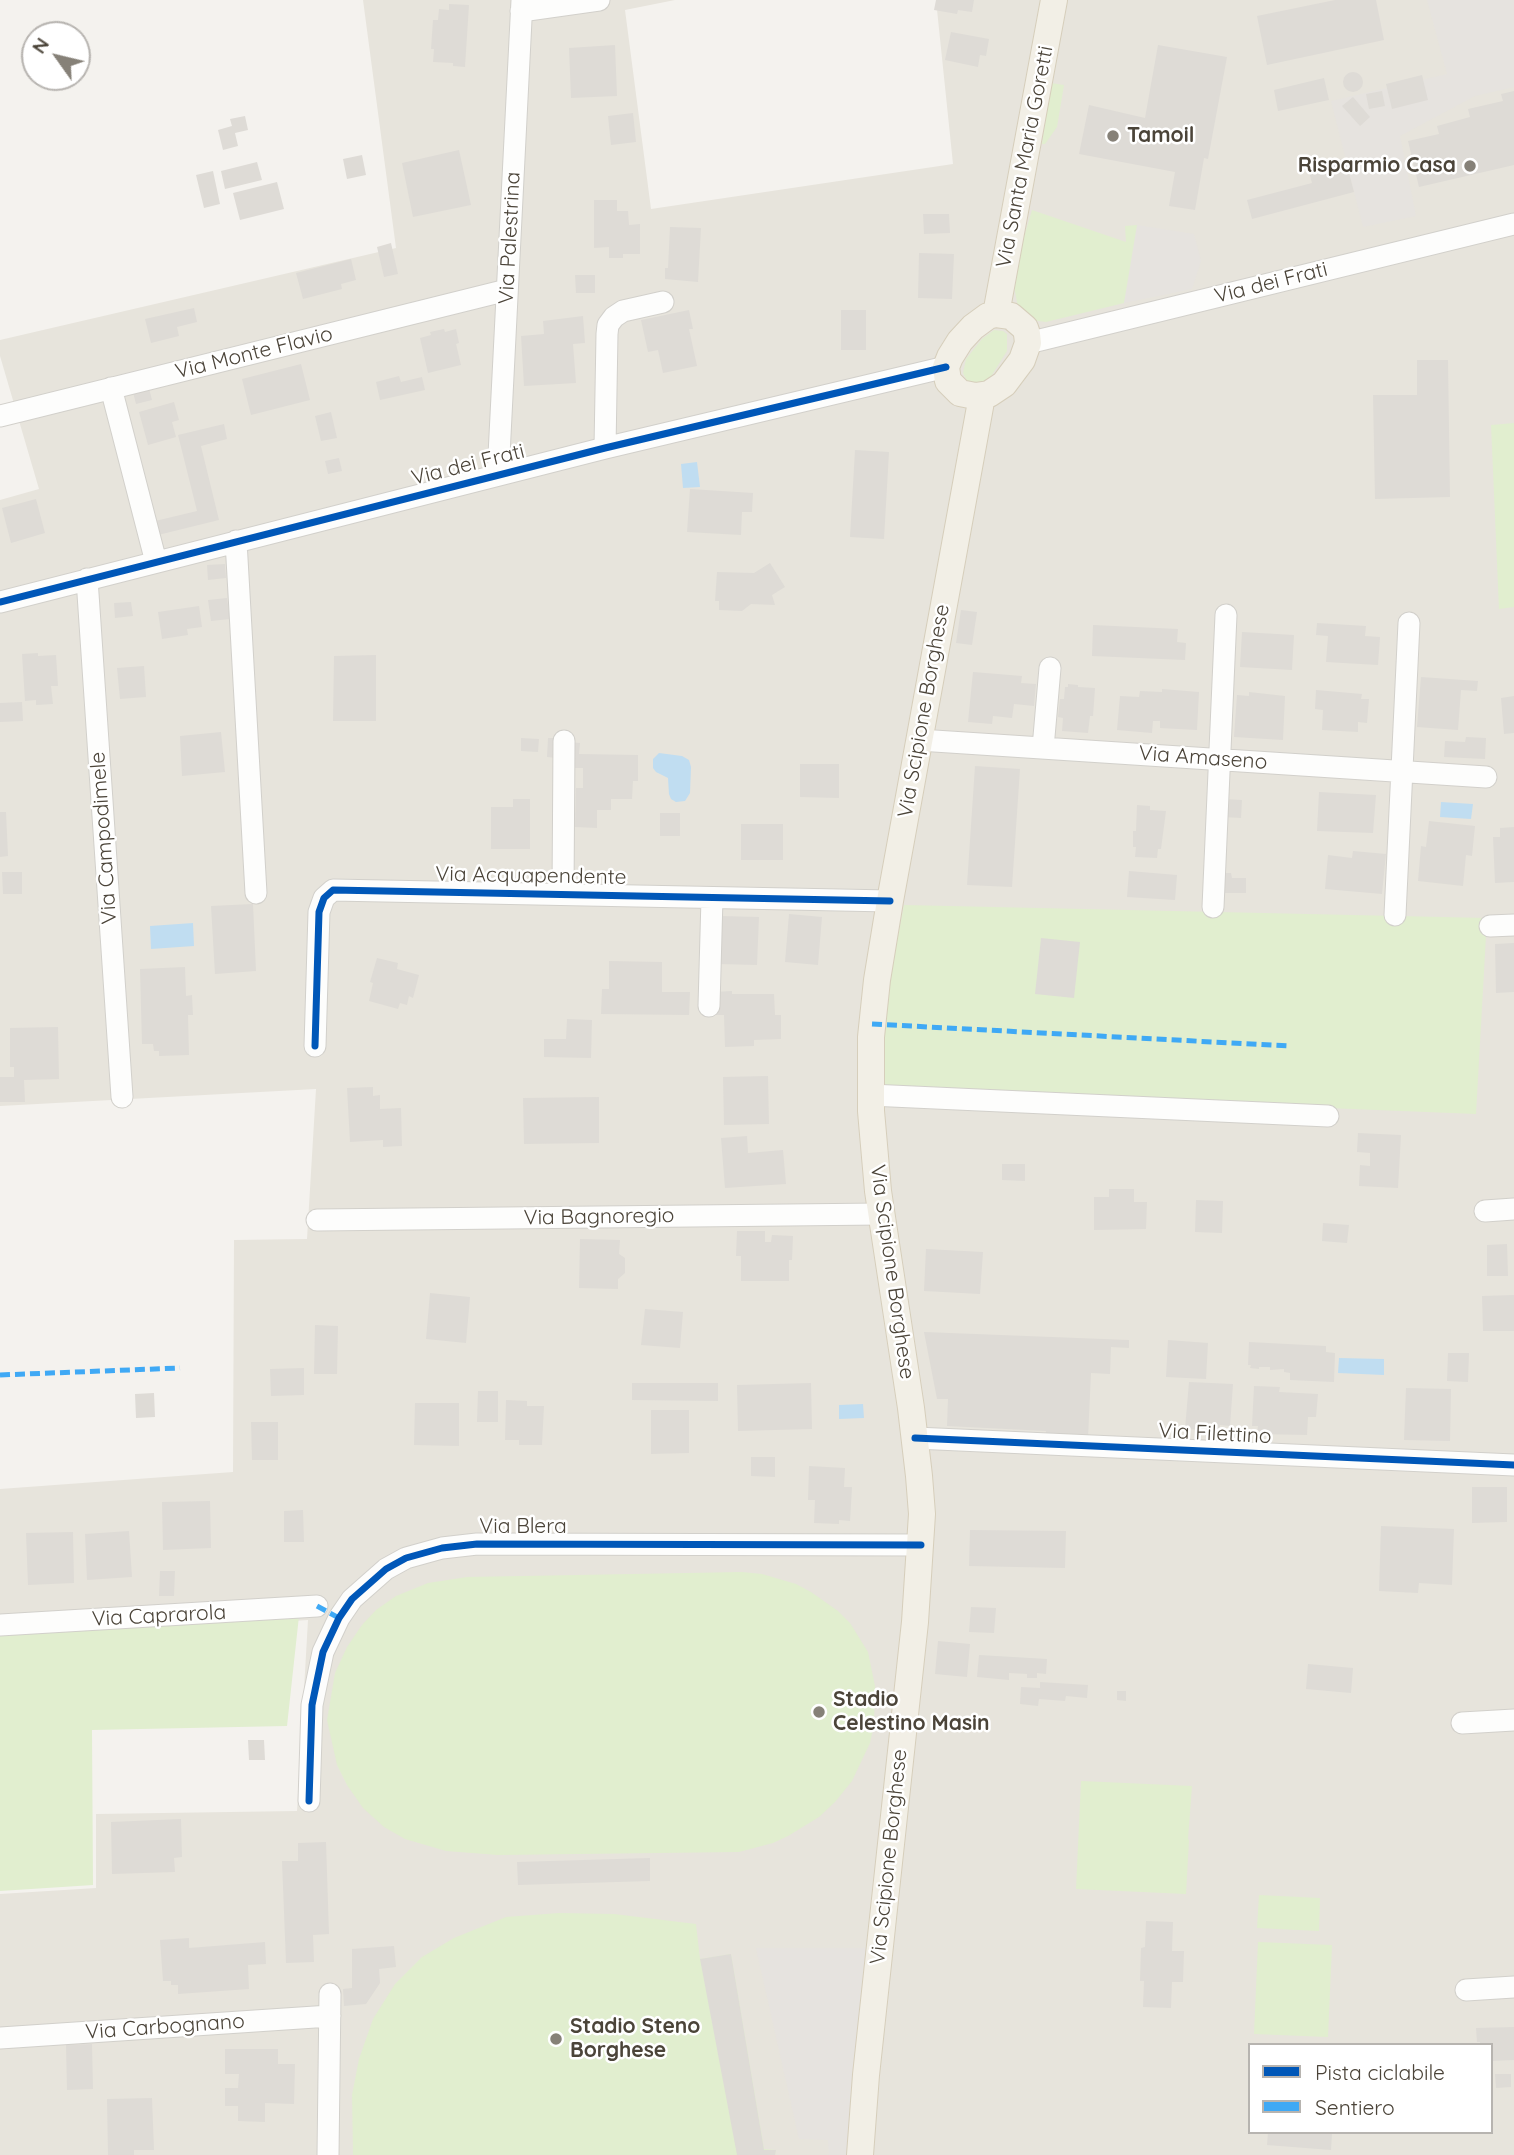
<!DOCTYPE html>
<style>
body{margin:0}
#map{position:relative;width:1514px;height:2155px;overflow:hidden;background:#f4f2ee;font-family:Quicksand,sans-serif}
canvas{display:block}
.legend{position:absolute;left:1248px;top:2043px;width:245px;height:91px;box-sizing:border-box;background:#fff;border:2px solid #b7b4b0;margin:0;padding:9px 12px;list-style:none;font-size:21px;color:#4b4439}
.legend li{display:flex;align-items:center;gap:14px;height:35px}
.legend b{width:35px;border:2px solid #b7b4b0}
.north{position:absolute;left:21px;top:21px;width:70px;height:70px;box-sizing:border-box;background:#fff;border:2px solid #b7b4b0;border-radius:50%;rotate:304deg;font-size:19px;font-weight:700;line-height:28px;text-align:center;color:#4b4439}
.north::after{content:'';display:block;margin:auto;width:24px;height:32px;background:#868178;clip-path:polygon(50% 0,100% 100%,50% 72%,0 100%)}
</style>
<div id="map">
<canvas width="1514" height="2155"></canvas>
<ul class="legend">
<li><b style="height:9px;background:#0057b8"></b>Pista ciclabile</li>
<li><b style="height:9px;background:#3fa9f5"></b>Sentiero</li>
</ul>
<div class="north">N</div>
</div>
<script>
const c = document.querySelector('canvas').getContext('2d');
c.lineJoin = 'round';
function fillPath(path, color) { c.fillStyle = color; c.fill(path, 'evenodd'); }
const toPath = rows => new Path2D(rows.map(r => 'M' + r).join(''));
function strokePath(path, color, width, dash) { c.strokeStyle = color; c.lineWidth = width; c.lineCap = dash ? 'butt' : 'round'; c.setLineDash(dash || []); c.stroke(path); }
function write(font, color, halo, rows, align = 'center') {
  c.font = font + ' Quicksand,sans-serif'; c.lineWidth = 5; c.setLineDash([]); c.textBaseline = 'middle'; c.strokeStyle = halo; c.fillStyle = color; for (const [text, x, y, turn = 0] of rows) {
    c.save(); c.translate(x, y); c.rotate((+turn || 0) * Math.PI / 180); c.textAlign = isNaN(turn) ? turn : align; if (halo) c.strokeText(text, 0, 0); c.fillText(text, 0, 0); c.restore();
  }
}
fillPath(toPath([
 [363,0,675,0,625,10,651,209,953,164,936,0,1514,0,1514,2155,0,2155,0,1894,96,1888,96,1814,297,1811,308,1620,0,1640,0,1489,233,1472,234,1240,307,1239,316,1089,0,1106,0,500,39,489,0,356,0,340,396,248],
 [1250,2045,1491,2045,1491,2132,1250,2132]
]), '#e7e4dc');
fillPath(toPath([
 [1051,83,1064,85,1057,127,1045,144,1042,144],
 [1032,210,1126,242,1125,226,1137,225,1138,244,1124,303,1046,322,1031,320,1018,307,1014,287,1020,250],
 [994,330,1003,331,1007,334,1007,351,990,378,978,385,968,383,963,373,966,359,982,339],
 [1514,423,1514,607,1499,609,1491,425],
 [904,905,1487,918,1476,1114,880,1090,882,1017],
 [742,1572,762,1574,796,1584,811,1592,838,1611,850,1623,868,1652,875,1686,874,1724,870,1743,852,1781,835,1802,819,1817,788,1836,773,1843,739,1852,498,1855,446,1851,405,1839,384,1827,363,1808,347,1785,337,1765,327,1720,335,1673,347,1647,362,1625,376,1610,396,1596,428,1583,467,1577],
 [299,1616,287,1726,92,1730,93,1885,0,1891,0,1633],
 [1081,1781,1192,1786,1188,1839,1189,1840,1186,1894,1076,1889],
 [1259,1895,1320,1898,1319,1931,1257,1928],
 [559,1913,614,1914,696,1924,700,1959,731,1954,764,2149,776,2150,775,2155,353,2155,352,2095,359,2059,373,2019,395,1984,422,1957,454,1938,506,1917],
 [1258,1942,1332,1945,1328,2037,1254,2034]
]), '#e1eecf');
fillPath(toPath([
 [1427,0,1514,0,1514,87,1475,96,1400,136,1416,216,1363,227,1331,101,1447,74],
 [1137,225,1194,234,1201,261,1192,289,1124,303],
 [756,1948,868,1948,848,2155,829,2155,828,2140,799,2139]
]), '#e6e3df');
fillPath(toPath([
 [697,462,700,487,683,488,681,464],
 [659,753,682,756,689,760,691,767,690,793,685,801,676,802,671,799,669,794,668,778,656,772,653,768,653,759],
 [1441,802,1473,804,1471,819,1440,817],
 [193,923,194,946,151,949,150,926],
 [1339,1358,1384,1359,1384,1375,1338,1373],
 [863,1404,864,1418,839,1419,839,1405]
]), '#c0ddf1');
fillPath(toPath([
 [936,0,974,0,972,12,958,10,957,14,934,10],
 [1335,0,1376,0,1384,40,1267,65,1257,16],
 [449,4,469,5,465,67,453,66,453,63,433,62,434,49,431,49,433,20,438,20,439,9,449,10],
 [951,32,989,39,986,56,980,55,978,67,945,60],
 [615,45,617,96,571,98,569,48],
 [1158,45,1227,57,1208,159,1204,158,1195,210,1169,206,1175,172,1079,154,1089,105,1145,118],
 '1343 82a10 10 0 1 1 20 0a10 10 0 1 1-20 0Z',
 [1422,75,1428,100,1392,109,1386,84],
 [1324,78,1329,100,1278,111,1274,90],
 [1382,91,1385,106,1369,109,1366,94],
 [1514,91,1514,165,1419,187,1408,141,1439,134,1437,126,1470,117,1468,109,1503,101,1501,94],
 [1353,97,1370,117,1360,126,1342,106],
 [633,113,636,142,611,145,608,116],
 [245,116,248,130,235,133,238,146,223,150,218,130,232,126,230,119],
 [459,150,471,205,413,217,402,163],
 [362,155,366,175,347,179,343,159],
 [1345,158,1354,192,1252,219,1247,200,1312,183,1308,168],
 [257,162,262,180,225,189,221,171],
 [213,171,220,204,204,208,196,175],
 [277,182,284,209,240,220,233,193],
 [594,200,617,200,617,211,628,211,629,225,640,224,640,254,623,254,623,258,609,258,609,247,594,248],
 [923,214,949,214,950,233,924,234],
 [670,227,701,228,698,282,665,279,665,268,668,268],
 [391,243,398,274,384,277,377,247],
 [919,253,954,254,952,299,918,298],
 [351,259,356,280,341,284,342,289,303,299,296,273],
 [575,275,595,275,595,293,576,293],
 [194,308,197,322,177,327,179,336,151,343,145,319],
 [689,310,693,329,689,329,697,366,663,373,658,350,648,352,641,320],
 [841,310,866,310,866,350,841,350],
 [583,316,585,343,573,344,576,383,524,386,521,336,544,334,543,321],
 [444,329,445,332,456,329,459,343,456,344,461,365,428,373,420,338,431,335,430,332],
 [1417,360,1448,360,1450,497,1375,499,1373,395,1417,395],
 [301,364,310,400,251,415,242,379],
 [399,376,401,382,422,377,425,390,380,400,376,382],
 [149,388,152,400,136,404,133,392],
 [174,402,179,420,172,422,176,437,148,445,139,412],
 [331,412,337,438,321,441,315,416],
 [224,424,227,439,201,446,219,520,154,536,151,522,197,511,178,435],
 [855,450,889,452,884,539,850,537],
 [339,458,342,471,328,474,325,461],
 [690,489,753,493,752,512,742,512,741,535,687,532],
 [36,499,45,533,11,543,2,508],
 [770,563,785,587,772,595,775,605,751,604,742,611,719,610,719,601,715,601,717,572,754,573],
 [225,564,226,578,208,580,207,565],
 [227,598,230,619,211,621,208,600],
 [131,602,133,616,115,618,114,603],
 [199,606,202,627,187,629,188,635,162,639,158,612],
 [961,610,977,612,972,645,956,643],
 [1317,623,1366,626,1365,636,1380,637,1378,665,1326,662,1328,636,1316,635],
 [1093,625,1178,629,1177,642,1186,643,1185,660,1092,656],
 [1242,632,1294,635,1292,670,1240,667],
 [38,653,38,656,56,655,58,686,51,686,53,704,36,705,36,700,25,701,22,654],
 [376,655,376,721,333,721,334,656],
 [144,666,146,697,120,699,117,668],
 [973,672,1022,676,1021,683,1036,684,1034,706,1014,704,1012,718,993,716,992,724,968,722],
 [1421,677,1478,681,1477,691,1461,690,1458,730,1417,727],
 [1068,684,1078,685,1078,687,1095,688,1093,716,1090,716,1088,733,1062,731,1063,718,1058,717,1060,699,1064,699,1065,687,1068,687],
 [1162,689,1199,692,1197,730,1160,728,1160,721,1153,721,1152,733,1117,730,1120,696,1139,697,1140,691,1162,692],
 [1316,690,1362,694,1361,699,1369,699,1367,723,1358,722,1358,732,1322,730,1323,710,1315,709],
 [1249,692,1285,696,1283,740,1234,737,1237,695,1249,696],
 [1514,696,1514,733,1504,734,1501,698],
 [22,702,23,721,0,722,0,703],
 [221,732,225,772,182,776,180,736],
 [1466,737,1486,738,1485,759,1444,757,1445,741,1465,742],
 [521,738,539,739,538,752,521,751],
 [548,738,557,738,557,758,547,757],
 [569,742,580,743,579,754,638,755,638,781,633,781,632,799,611,799,611,810,597,810,597,828,575,827,576,788,583,788,583,768,569,768],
 [800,764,839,764,839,798,800,797],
 [975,766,1020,769,1012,887,967,885],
 [1319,792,1376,795,1373,833,1317,831],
 [513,799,530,799,530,849,491,849,491,807,513,807],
 [1224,799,1242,800,1241,818,1223,817],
 [1137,805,1150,806,1150,810,1166,811,1161,849,1158,849,1157,858,1135,857,1136,847,1133,847,1133,831,1136,831],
 [0,812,6,812,8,856,0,857],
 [660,813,680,813,680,836,660,836],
 [1429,821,1475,826,1472,856,1466,855,1463,886,1418,881,1421,846,1426,847],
 [741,824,783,824,783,860,741,860],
 [1514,827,1514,882,1495,883,1493,837,1500,837,1500,828],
 [1353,851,1386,854,1382,894,1325,889,1328,855,1352,858],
 [1129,871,1177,875,1175,900,1127,897],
 [2,872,22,872,22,894,3,894],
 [1219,873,1231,873,1232,878,1246,878,1246,893,1219,893],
 [253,904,256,971,215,974,211,906],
 [789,914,822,917,818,965,785,962],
 [720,916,759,917,757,965,718,964],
 [1041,938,1080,942,1074,998,1035,994],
 [1514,943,1514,992,1496,993,1495,944],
 [377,958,398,963,397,969,419,975,413,998,409,996,407,1005,400,1003,398,1009,369,1001,373,983,370,982],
 [609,961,662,962,662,992,690,992,689,1015,601,1014,602,989,609,989],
 [185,967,186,996,192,995,193,1015,188,1015,189,1055,159,1056,159,1051,154,1051,153,1044,142,1044,140,969],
 [732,991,732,994,774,994,775,1015,781,1015,781,1039,754,1040,754,1046,725,1047,724,1015,716,1015,715,992],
 [567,1019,592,1020,591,1058,544,1057,544,1039,566,1039],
 [58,1027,59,1079,24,1080,25,1102,0,1102,0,1077,14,1077,14,1067,10,1067,10,1028],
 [768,1076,769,1124,724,1125,723,1077],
 [373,1087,373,1096,380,1095,380,1109,401,1108,402,1146,383,1147,383,1140,350,1142,347,1088],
 [599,1097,599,1143,524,1144,523,1098],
 [1358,1133,1401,1135,1398,1188,1359,1186,1360,1165,1370,1166,1370,1153,1357,1152],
 [747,1136,748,1153,783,1150,786,1184,725,1188,721,1138],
 [1002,1164,1025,1164,1025,1181,1002,1180],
 [1109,1189,1134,1189,1134,1202,1147,1202,1146,1229,1094,1230,1094,1197,1109,1197],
 [1196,1200,1223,1201,1222,1233,1195,1232],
 [1323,1223,1349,1225,1347,1243,1322,1241],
 [737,1231,765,1231,765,1242,771,1242,772,1235,793,1236,792,1260,789,1260,789,1281,741,1281,741,1256,736,1256],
 [580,1239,620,1240,619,1254,625,1258,625,1273,618,1279,618,1289,579,1288],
 [1507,1244,1508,1276,1487,1276,1487,1245],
 [926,1249,983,1252,980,1294,924,1291],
 [430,1293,470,1297,466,1343,426,1339],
 [1514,1295,1514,1331,1483,1331,1482,1296],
 [645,1309,683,1312,680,1348,641,1345],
 [315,1325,338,1326,337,1374,314,1374],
 [924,1332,1129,1340,1129,1348,1111,1347,1110,1374,1091,1373,1088,1438,1045,1437,1046,1431,947,1426,948,1399,937,1399],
 [1168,1340,1208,1343,1206,1379,1166,1377],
 [1249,1342,1326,1346,1326,1352,1335,1353,1334,1382,1290,1380,1290,1373,1284,1372,1284,1369,1270,1370,1270,1367,1259,1367,1259,1369,1250,1368,1251,1365,1248,1365],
 [1448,1353,1469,1353,1468,1382,1447,1381],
 [304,1368,304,1395,271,1396,270,1369],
 [1189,1382,1233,1384,1230,1426,1220,1425,1220,1431,1185,1429],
 [632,1383,718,1383,718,1401,632,1400],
 [811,1383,812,1429,738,1431,737,1385],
 [1254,1386,1280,1387,1279,1392,1318,1394,1316,1417,1308,1417,1307,1435,1257,1434,1258,1426,1252,1426],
 [1406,1388,1451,1389,1450,1441,1404,1440],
 [478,1391,498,1391,498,1422,477,1422],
 [154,1393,155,1417,136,1418,135,1394],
 [506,1400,527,1401,527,1406,544,1406,542,1445,519,1445,519,1440,505,1440],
 [415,1403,459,1403,459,1446,414,1445],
 [651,1410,689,1410,689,1453,651,1454],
 [251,1422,278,1422,278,1460,252,1460],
 [751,1457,775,1457,775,1477,751,1476],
 [809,1466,845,1468,844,1487,852,1487,850,1521,839,1520,839,1524,814,1523,815,1500,808,1500],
 [1472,1487,1507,1487,1507,1522,1472,1523],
 [210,1501,211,1548,163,1550,162,1502],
 [303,1510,304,1542,284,1542,284,1511],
 [1381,1526,1454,1529,1452,1585,1419,1583,1418,1593,1379,1591],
 [970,1530,1066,1531,1065,1568,969,1566],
 [129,1531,132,1577,87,1580,85,1534],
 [73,1532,74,1583,28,1585,26,1533],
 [160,1571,175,1571,174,1596,159,1596],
 [971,1607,996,1608,994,1633,969,1632],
 [938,1641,970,1644,967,1677,935,1674],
 [979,1655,1047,1659,1046,1674,1037,1673,1037,1678,1027,1678,1027,1674,1009,1673,1009,1680,977,1677],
 [1308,1664,1353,1668,1351,1693,1306,1689],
 [1040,1682,1088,1685,1087,1698,1066,1696,1065,1701,1039,1699,1038,1706,1020,1704,1021,1687,1040,1688],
 [1117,1691,1126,1691,1126,1701,1117,1700],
 [248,1740,264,1740,265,1760,249,1760],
 [181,1819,182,1857,174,1858,175,1872,112,1874,111,1822],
 [326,1842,329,1934,313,1935,314,1962,286,1963,282,1861,298,1861,298,1843],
 [650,1858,650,1881,518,1885,517,1862],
 [1146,1921,1173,1922,1172,1951,1184,1951,1183,1982,1172,1982,1171,2008,1143,2007,1144,1981,1140,1981,1141,1948,1145,1947],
 [189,1938,189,1948,265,1942,266,1964,248,1965,249,1989,178,1994,178,1985,171,1985,171,1981,163,1981,160,1940],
 [394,1946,396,1967,379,1969,380,1983,366,2004,344,2006,343,1989,352,1988,352,1949],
 [731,1954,764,2150,776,2150,775,2155,737,2155,700,1959],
 [1514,2027,1514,2060,1491,2061,1491,2045,1480,2045,1480,2042,1477,2042,1476,2028],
 [92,2044,93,2089,67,2090,66,2045],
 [225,2049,278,2049,278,2064,295,2064,294,2104,265,2103,265,2122,238,2121,238,2106,225,2106,225,2088,238,2088,239,2074,225,2074],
 [1495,2074,1511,2074,1511,2087,1496,2088],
 [152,2098,154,2150,134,2150,134,2155,108,2155,107,2099],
 [1268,2132,1332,2133,1331,2150,1267,2145]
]), '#dedbd6');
const minor = toPath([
 [521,11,599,0],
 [1028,343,1514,224],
 [111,388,156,562],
 [0,416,507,290],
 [605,448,607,334,608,325,614,317,623,311,663,302],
 [498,475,522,0],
 [236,541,256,893],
 [87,579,122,1097],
 [0,602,605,448,946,367],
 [919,740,1486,777],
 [1043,748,1050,668],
 [563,894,564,741],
 [1213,907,1226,615],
 [1395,915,1409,623],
 [1490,926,1514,925],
 [709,1006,712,898],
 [315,1046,319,912,324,898,333,890,890,901],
 [870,1095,1328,1116],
 [1485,1211,1514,1209],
 [317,1220,881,1214],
 [915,1438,1514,1465],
 [0,1625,317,1606],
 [1462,1723,1514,1720],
 [309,1801,312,1705,323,1652,339,1618,352,1599,386,1569,406,1558,442,1548,477,1544,921,1545],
 [1466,1990,1514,1987],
 [0,2038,330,2016],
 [328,2155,330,1994]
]);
const major = toPath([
 [996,314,1054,0],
 [996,314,1011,316,1025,328,1027,334,1028,343,1022,360,1004,384,989,394,975,396,960,393,948,381,946,367,950,357,960,341,973,327,988,316,996,314],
 [860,2155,866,2075,915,1622,922,1514,919,1476,911,1408,878,1191,871,1111,871,1037,877,980,890,901,982,396]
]);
strokePath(minor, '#d2d0cb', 23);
strokePath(major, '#d6cebb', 28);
strokePath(minor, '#fdfdfc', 21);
strokePath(major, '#f2efe6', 26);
strokePath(toPath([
 [872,1024,1289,1046],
 [0,1375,180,1368],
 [317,1606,339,1618]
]), '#3fa9f5', 5, [10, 5]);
strokePath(toPath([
 [0,602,605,448,946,367],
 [315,1046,319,912,324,898,333,890,890,901],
 [915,1438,1514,1465],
 [309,1801,312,1705,323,1652,339,1618,352,1599,386,1569,406,1558,442,1548,477,1544,921,1545]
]), '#0057b8', 7);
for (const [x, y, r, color] of [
 [1113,136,7,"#868178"],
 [1470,166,7,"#868178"],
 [819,1712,7,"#868178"],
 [556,2039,7,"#868178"]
]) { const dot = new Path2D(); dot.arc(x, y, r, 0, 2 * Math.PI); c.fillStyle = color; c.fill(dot); strokePath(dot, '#fff', 2.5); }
write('bold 21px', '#4b4439', '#fff', [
 ["Tamoil",1127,136],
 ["Risparmio Casa",1456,166,"right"],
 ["Stadio",833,1700],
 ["Celestino Masin",833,1724],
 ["Stadio Steno",570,2027],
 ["Borghese",570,2051]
], 'left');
write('21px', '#4b4439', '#fff', [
 ["Via Santa Maria Goretti",1025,157,-79],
 ["Via Palestrina",510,238,-87],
 ["Via dei Frati",1271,283,-14],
 ["Via Monte Flavio",254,353,-14],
 ["Via dei Frati",468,465,-14],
 ["Via Scipione Borghese",924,711,-80],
 ["Via Amaseno",1203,758,4],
 ["Via Campodimele",104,838,-94],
 ["Via Acquapendente",531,876,1],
 ["Via Bagnoregio",599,1217,-1],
 ["Via Scipione Borghese",892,1272,82],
 ["Via Filettino",1215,1434,3],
 ["Via Blera",523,1527],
 ["Via Caprarola",159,1616,-3],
 ["Via Scipione Borghese",889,1857,-84],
 ["Via Carbognano",165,2027,-4]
]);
</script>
